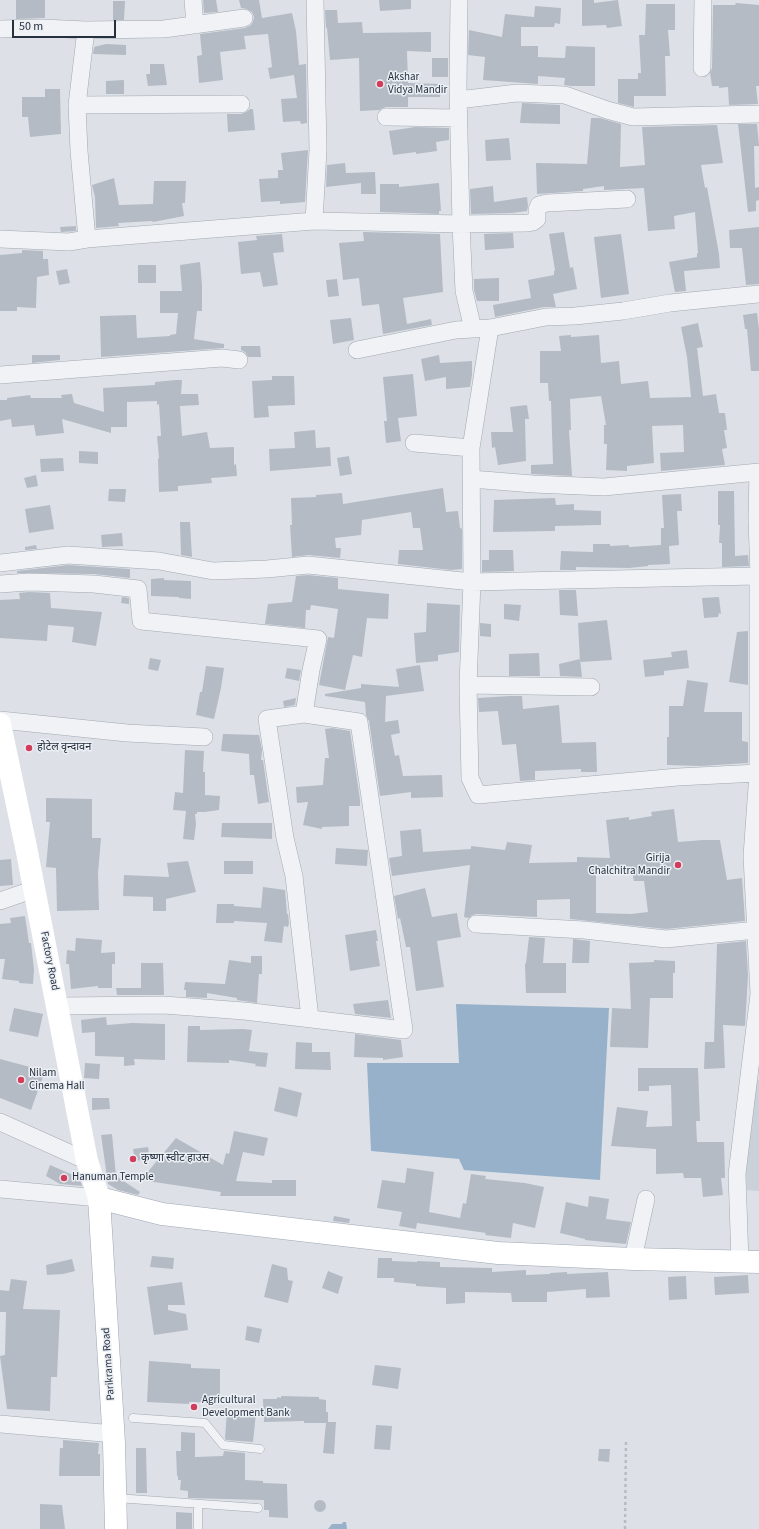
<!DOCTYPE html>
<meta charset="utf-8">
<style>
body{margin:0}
#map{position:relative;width:759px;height:1529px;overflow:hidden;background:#dde1e7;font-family:"Source Sans 3",sans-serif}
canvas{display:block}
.scale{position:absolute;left:12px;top:20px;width:104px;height:18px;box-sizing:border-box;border:2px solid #26303e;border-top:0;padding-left:5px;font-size:12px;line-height:14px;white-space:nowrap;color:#26303e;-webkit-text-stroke:3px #ecf0f5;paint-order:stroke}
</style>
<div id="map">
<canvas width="759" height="1529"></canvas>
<div class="scale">50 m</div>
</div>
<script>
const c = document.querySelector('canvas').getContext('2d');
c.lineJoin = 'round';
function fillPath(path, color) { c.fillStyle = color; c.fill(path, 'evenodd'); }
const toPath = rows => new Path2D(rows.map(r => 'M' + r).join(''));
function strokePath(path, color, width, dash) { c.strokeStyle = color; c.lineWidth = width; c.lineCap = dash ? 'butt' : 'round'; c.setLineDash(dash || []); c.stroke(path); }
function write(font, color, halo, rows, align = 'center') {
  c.font = font + ' "Source Sans 3","Noto Sans Devanagari",sans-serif'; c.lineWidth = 3; c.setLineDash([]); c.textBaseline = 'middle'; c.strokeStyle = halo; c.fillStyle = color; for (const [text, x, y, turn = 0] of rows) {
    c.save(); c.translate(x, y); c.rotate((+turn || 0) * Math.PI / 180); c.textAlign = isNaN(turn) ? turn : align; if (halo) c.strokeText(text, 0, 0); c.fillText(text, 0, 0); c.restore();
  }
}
fillPath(toPath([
 [753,1079,759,1080,759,1191,747,1190,745,1161]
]), '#cbd1d9');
fillPath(toPath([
 [456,1004,609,1008,600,1180,464,1170,459,1159,371,1151,367,1063,459,1063],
 [343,1522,346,1522,347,1529,328,1529,332,1524,342,1524]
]), '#96b1c9');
fillPath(toPath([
 [16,0,45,0,45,18,16,19],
 [203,0,216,0,218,12,204,13],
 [239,0,259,0,262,18,292,13,296,31,299,65,306,64,307,123,301,124,300,121,283,122,281,99,297,98,294,75,270,79,268,68,272,67,268,34,244,36,246,49,220,52,223,80,199,83,197,56,202,55,200,34,245,28,250,26,253,22,254,17,252,12,247,9,241,8],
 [379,0,411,0,411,9,380,11],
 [582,0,594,0,594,3,618,0,622,26,607,28,606,25,582,26],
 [113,1,125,1,124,20,113,20],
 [736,3,759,5,759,86,756,86,758,104,729,105,728,87,719,88,719,86,712,86,710,73,712,68,713,5,735,5],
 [646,4,675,4,675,30,668,30,670,56,665,56,666,96,634,96,634,107,618,103,618,79,638,79,638,73,641,73,639,35,645,35],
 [535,6,561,8,560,24,555,23,554,27,521,27,521,46,538,46,538,57,565,58,566,46,595,47,595,86,571,86,564,85,565,78,538,76,538,84,483,80,485,57,468,55,469,30,502,37,505,14,534,17],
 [325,10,337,10,338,23,362,22,363,33,431,32,431,52,407,51,408,83,441,84,440,97,408,97,408,107,386,107,379,110,360,111,359,58,330,60,327,28,326,28],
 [106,44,126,45,126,55,93,54,94,47],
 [432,58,448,58,448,77,432,77],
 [150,64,164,64,167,85,148,86,146,74,150,74],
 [124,80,124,94,106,94,106,81],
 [45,89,60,89,61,134,30,137,28,117,22,117,22,97,45,97],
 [522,103,560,105,560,124,520,123],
 [250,109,253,109,255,130,228,132,227,114,241,114,246,112],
 [591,118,600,118,621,124,620,167,645,165,642,127,717,125,723,163,701,165,705,188,707,187,719,254,720,268,684,271,686,291,675,292,669,262,697,257,697,253,698,253,695,212,674,216,675,229,648,231,644,188,604,190,604,186,583,189,583,191,537,194,536,163,587,164],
 [738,124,757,124,759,146,754,146,755,188,759,187,759,200,756,201,756,211,748,212],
 [415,127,449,128,449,140,436,142,437,151,416,154,416,152,393,155,389,131],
 [509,138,511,160,486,161,485,140],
 [308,150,305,202,280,204,280,201,261,202,259,179,278,178,278,170,283,170,281,153],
 [345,163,346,173,375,172,376,194,361,194,361,183,326,187,327,165],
 [114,178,119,205,153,204,154,181,186,181,185,203,182,203,184,216,153,222,152,221,118,223,119,226,96,228,95,197,92,185],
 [439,183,441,211,439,211,439,214,380,212,380,184,399,184,399,187],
 [493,186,494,202,527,197,528,206,527,211,512,213,471,214,470,189],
 [76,226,76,231,61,232,60,227],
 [759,227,759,284,746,285,742,248,730,248,729,230],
 [363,232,440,234,443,292,403,298,407,324,431,319,432,325,383,334,379,304,362,306,359,278,343,280,339,243,364,241],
 [564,232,570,268,573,267,577,289,553,294,556,307,544,307,495,317,493,305,531,298,528,280,554,275,554,271,555,270,549,234],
 [513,233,514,248,485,250,484,234],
 [282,234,284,252,273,253,278,285,263,287,260,272,241,274,238,242,257,240,256,236],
 [621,234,629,294,601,298,594,237],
 [22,250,43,251,43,259,48,259,49,275,37,277,36,308,17,307,17,311,0,311,0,255,22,253],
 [200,262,202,285,202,311,197,311,194,339,224,344,224,348,101,357,100,316,136,315,137,338,170,336,170,335,176,334,178,313,160,313,160,291,182,291,180,265],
 [138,265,156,265,156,283,138,283],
 [67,269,70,283,59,285,56,271],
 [499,278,499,301,477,301,474,290,474,279],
 [337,279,339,296,328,297,326,280],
 [757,313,759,329,759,371,751,371,747,329,745,329,743,315],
 [351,318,354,340,333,344,330,320],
 [698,323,703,347,697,348,703,396,716,394,719,413,725,413,727,430,724,430,727,448,722,449,725,465,661,471,660,453,684,452,683,425,652,426,654,463,627,466,627,471,606,470,607,444,604,444,604,425,606,425,601,396,570,399,571,430,569,430,572,476,531,474,531,465,553,464,551,401,549,401,548,383,540,383,540,351,561,351,559,336,571,335,571,337,599,335,601,363,619,361,621,384,648,381,650,398,691,397,687,357,681,327],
 [241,346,260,346,261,357,248,357,245,352,241,350],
 [32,355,60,355,60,360,32,363],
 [439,355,440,363,472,361,472,375,470,387,446,389,446,377,425,381,421,359],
 [413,374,417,416,398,418,401,441,386,443,384,421,387,421,383,377],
 [272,376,294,376,295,405,268,406,269,417,254,418,252,381,272,380],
 [176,380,182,380,181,394,198,394,199,405,180,406,182,436,207,432,210,448,234,447,234,465,236,464,237,476,211,478,212,483,178,486,178,491,159,492,158,459,159,458,157,436,161,436,159,404,157,405,157,401,127,402,127,427,111,427,111,433,62,419,64,433,36,436,34,425,12,427,11,419,0,421,0,400,7,400,7,398,30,395,31,398,62,398,61,395,72,394,74,403,104,412,103,388,155,385,155,382],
 [527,405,529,419,525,419,526,461,498,465,495,447,492,448,491,432,513,432,510,407],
 [315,430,316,448,330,447,331,466,270,471,269,449,295,448,294,432],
 [79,451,98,452,98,464,79,463],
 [349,456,352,474,340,476,337,458],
 [63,458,64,471,41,472,40,459],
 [36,475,38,486,27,488,24,478],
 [443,488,446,512,458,511,460,528,461,528,462,530,462,569,451,570,398,564,399,550,423,550,420,528,413,528,411,512,362,520,361,535,335,538,336,548,341,548,340,558,309,555,292,557,290,525,292,525,291,498,316,497,316,495,342,493,343,504],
 [109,489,126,489,125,502,108,501],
 [718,491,734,491,735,556,748,555,749,566,722,567,722,543,719,543,720,525,718,525],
 [681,494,682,511,677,511,679,545,669,546,670,564,648,565,648,566,629,568,576,567,576,570,560,570,561,551,593,552,593,544,610,544,610,546,629,545,629,547,661,545,661,528,664,528,662,495],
 [555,498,556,505,574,504,574,510,601,511,601,525,555,526,555,531,493,532,494,500],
 [50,505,54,529,29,533,25,509],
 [180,522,190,522,192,557,181,555],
 [122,533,123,546,102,547,101,535],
 [36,545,37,549,25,550,25,547],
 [489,550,513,550,514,571,482,572,482,560,489,560],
 [68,565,130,569,130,578,94,574,17,573,17,571],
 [308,575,338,578,338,589,389,594,388,619,367,618,362,657,353,655,345,690,319,685,328,637,334,638,338,609,311,605,310,610,306,610,305,628,265,624,268,604,292,602,296,576],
 [164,578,164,580,191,581,191,599,179,598,179,597,151,596,151,579],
 [559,590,576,590,578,616,560,615],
 [29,592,50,593,51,608,102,612,96,646,72,642,74,627,48,625,47,641,0,638,0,600,20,599,19,593],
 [122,597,129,598,129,604,121,603],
 [719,597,721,614,719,613,718,617,704,618,702,598],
 [427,603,460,605,459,652,438,655,438,661,416,663,414,633,426,632],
 [504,604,521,605,519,621,504,619],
 [607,620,612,660,580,662,578,623],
 [480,623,491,624,491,637,480,636],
 [748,631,748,685,729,682,737,632],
 [687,650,689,668,664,671,664,675,645,677,643,660,672,657,671,652],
 [539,653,540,676,509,676,509,654],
 [150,658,161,660,158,671,148,669],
 [580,659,582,677,560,676,559,664],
 [420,665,424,691,386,696,385,722,398,720,400,733,391,735,395,756,399,755,403,776,442,775,443,797,411,798,411,792,380,796,369,721,366,715,365,702,325,696,325,694,361,688,361,684,399,687,396,669],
 [206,666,224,668,221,688,214,719,196,715,200,692,202,692],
 [287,668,301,670,299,681,285,678],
 [687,680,708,683,704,712,742,712,742,741,748,742,748,763,700,766,667,765,667,737,669,737,669,706,683,706],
 [510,696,522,696,523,709,559,705,562,743,596,742,597,772,581,772,581,769,535,771,535,780,520,781,516,744,502,745,498,711,479,712,478,698],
 [296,698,295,705,284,707,283,701],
 [332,728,350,731,360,800,360,806,349,806,349,826,322,827,322,829,303,825,308,802,297,803,296,787,323,785,325,758,329,758,325,729],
 [223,734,259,735,262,750,261,760,263,760,269,802,258,804,254,775,250,775,249,754,221,751],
 [185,750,204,751,203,772,205,772,205,795,220,796,219,810,205,812,197,812,197,814,195,814,196,824,194,840,183,839,186,811,173,810,175,792,183,793],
 [46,798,92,799,92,838,101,838,98,873,99,910,57,911,56,868,46,867,50,822,46,822],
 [674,809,678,842,703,840,720,840,727,880,742,878,745,921,666,929,570,919,570,899,537,900,537,917,477,914,472,915,469,918,464,917,470,865,392,876,389,858,402,856,400,831,421,829,423,852,471,849,471,846,505,850,507,842,532,845,529,863,577,862,577,857,610,858,606,820,629,817,629,820,652,816,651,812],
 [632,871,634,881,644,881,648,912,631,914,596,913,596,875],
 [222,823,272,823,272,839,221,837],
 [336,848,368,850,367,866,335,864],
 [11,859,13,885,0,886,0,860],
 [188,861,196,892,166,899,166,911,153,911,153,897,123,896,124,875,169,877,167,863],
 [224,861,253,861,253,874,224,874],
 [263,887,285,890,287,914,288,914,289,923,288,927,284,926,282,943,264,941,267,923,234,921,234,923,216,923,217,904,234,904,234,906,261,908],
 [425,888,432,917,457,913,461,937,437,941,444,987,416,991,410,947,406,947,400,918,398,919,394,896],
 [25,916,29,943,31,943,34,970,33,984,19,983,19,981,2,979,5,959,0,959,0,924,11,923,10,918],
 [376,930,378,941,376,941,380,966,350,971,345,935],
 [529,937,545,938,543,963,566,963,566,993,526,993,525,964,526,963],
 [76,938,102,940,101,953,115,952,115,964,112,964,112,988,98,988,98,986,71,989,69,964,66,964,67,950,75,951],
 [573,939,590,941,589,963,572,963],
 [746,941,748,975,745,1026,723,1025,725,1068,704,1069,705,1042,714,1042,717,944],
 [251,956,262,956,262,974,259,974,257,1003,237,1000,237,998,207,993,207,998,186,997,186,990,184,990,185,982,225,984,229,960,251,963],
 [654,960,675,961,675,973,673,973,673,998,650,998,648,1048,610,1047,612,1008,631,1009,629,963,654,962],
 [141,963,163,963,164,995,117,995,116,988,141,988],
 [388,1000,391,1018,355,1014,353,1004],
 [14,1008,43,1014,38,1037,9,1031],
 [106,1017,107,1025,132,1023,165,1024,165,1060,134,1059,135,1065,124,1066,124,1057,95,1056,95,1032,82,1033,81,1020],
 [188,1026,200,1026,200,1030,243,1029,252,1030,249,1051,268,1053,266,1067,255,1066,256,1064,229,1060,229,1063,187,1062],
 [355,1034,401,1040,403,1057,383,1060,383,1058,354,1057],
 [296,1042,312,1043,312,1052,330,1052,331,1070,295,1069],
 [0,1059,45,1071,31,1110,0,1098],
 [85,1063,100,1064,99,1079,84,1078],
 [638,1068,698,1068,700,1121,696,1121,697,1142,724,1142,725,1178,721,1178,723,1195,703,1197,701,1178,684,1178,683,1173,656,1174,656,1149,611,1146,617,1107,648,1111,646,1127,672,1126,671,1085,649,1086,649,1091,638,1091],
 [279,1087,302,1093,297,1117,274,1111],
 [92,1098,109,1098,110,1109,92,1110],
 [234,1131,268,1138,264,1156,243,1152,236,1181,272,1183,272,1180,296,1180,296,1196,220,1196,221,1192,141,1180,176,1138,223,1165,226,1153,229,1154],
 [112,1134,116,1176,140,1192,138,1195,118,1190,108,1184,101,1135],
 [148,1147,150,1159,135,1161,133,1149],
 [50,1165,80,1178,82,1186,60,1184,46,1176],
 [407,1168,434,1172,429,1212,460,1218,463,1203,466,1204,471,1174,486,1176,485,1179,525,1183,544,1187,535,1228,513,1223,511,1238,485,1235,486,1233,417,1223,416,1229,399,1226,402,1212,377,1208,382,1180,405,1183],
 [589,1196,609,1199,606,1219,631,1222,626,1244,585,1240,585,1239,560,1233,566,1202,588,1207],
 [334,1216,350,1219,349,1223,333,1221],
 [152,1256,174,1258,173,1269,150,1267],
 [378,1258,392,1258,392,1261,417,1262,417,1261,440,1262,440,1267,492,1268,492,1272,526,1270,526,1275,550,1274,550,1273,567,1272,567,1274,608,1272,610,1297,586,1298,586,1289,547,1292,547,1302,512,1302,511,1293,465,1292,465,1303,446,1304,446,1288,416,1286,416,1284,394,1282,394,1278,377,1278],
 [72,1259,75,1271,63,1274,47,1275,46,1265],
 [272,1264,287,1268,288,1280,293,1281,288,1303,264,1297],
 [328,1271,343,1277,338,1294,322,1288],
 [748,1275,749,1293,715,1295,714,1277],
 [686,1276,687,1299,669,1300,668,1277],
 [11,1279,27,1281,23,1309,60,1310,57,1377,51,1377,50,1411,7,1409,0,1356,5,1355,6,1312,0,1312,0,1290,9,1291],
 [182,1282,185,1305,168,1305,168,1310,186,1314,188,1330,154,1335,147,1287],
 [247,1326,262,1329,259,1343,245,1340],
 [149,1361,191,1364,191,1368,220,1369,220,1403,189,1402,189,1404,147,1402],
 [375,1365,401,1368,398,1389,372,1385],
 [281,1396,319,1397,319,1399,326,1400,326,1412,328,1412,328,1422,336,1422,334,1454,323,1453,326,1423,304,1423,304,1421,264,1422,263,1399,277,1399,277,1397,281,1398],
 [227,1411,256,1413,253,1442,226,1440,225,1438],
 [376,1425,392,1426,390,1450,374,1449],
 [181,1432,195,1433,195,1457,223,1456,224,1451,245,1453,245,1480,263,1481,263,1483,287,1484,288,1518,269,1517,269,1510,264,1510,264,1500,188,1498,188,1491,180,1490,181,1480,178,1480,178,1476,177,1476,176,1451,181,1451],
 [63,1440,99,1443,98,1454,100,1454,100,1476,59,1476,60,1448,63,1448],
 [136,1448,146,1448,147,1493,136,1493],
 [599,1449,610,1449,609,1462,598,1461],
 '314 1506a6 6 0 1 1 12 0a6 6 0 1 1-12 0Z',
 [40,1504,62,1505,65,1529,40,1529],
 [176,1512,192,1513,192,1529,176,1529]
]), '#b4bbc4');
const service = toPath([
 [133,1418,205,1423,223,1445,260,1449],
 [116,1498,258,1508],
 [198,1529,198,1504]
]);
const minor = toPath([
 [193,0,195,25],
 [459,0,458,90,461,224,464,291,473,329],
 [0,29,42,28,86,30,77,105,79,151,87,239],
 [86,30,164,29,244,18],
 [702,68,703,0],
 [458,100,517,93,565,95,607,110,633,117,759,114],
 [77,105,241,104],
 [386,117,459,118],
 [314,221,318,150,315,0],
 [0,239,69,242,87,239,314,221,461,224,528,223,533,222,537,219,537,210,539,205,547,203,627,199],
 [490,328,471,448,472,582,468,685,470,778,478,795,678,777,758,773],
 [357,350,456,330,490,328,546,317,575,316,623,311,670,303,759,294],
 [0,375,222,358,239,360],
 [414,443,471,448],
 [758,472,757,519,759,576],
 [471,479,533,484,604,487,759,472],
 [0,563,68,555,159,561,213,571,267,569,308,565,472,582,758,576,758,773,752,856,759,994,737,1174,740,1262],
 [0,584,29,582,94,584,138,589,141,621,318,639,311,670,304,714,267,719,285,838,294,876,310,1018],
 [468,685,591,687],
 [0,720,127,733,204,737],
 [0,901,35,889],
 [476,924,584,930,666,939,756,930],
 [58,1006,164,1005,244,1011,404,1030,359,722,304,714],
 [0,1122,87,1161],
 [0,1189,99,1198],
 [633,1259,646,1199],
 [0,1424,114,1434]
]);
const primary = toPath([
 [116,1529,114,1443,99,1198,162,1214,498,1253,633,1259,759,1262]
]);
strokePath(service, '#a2a8b1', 9);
strokePath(minor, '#a2a8b1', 18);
strokePath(primary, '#9ca6b3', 23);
strokePath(toPath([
 [625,1529,626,1441]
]), '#b7bcc2', 2.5, [3, 3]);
strokePath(service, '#f0f2f6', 8);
strokePath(minor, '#f0f2f6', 17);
strokePath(toPath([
 [0,724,26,847,87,1161,99,1198]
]), '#fff', 22);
strokePath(primary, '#fff', 22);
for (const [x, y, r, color] of [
 [380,84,4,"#d13d5a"],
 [29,748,4,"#d13d5a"],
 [678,865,4,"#d13d5a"],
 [21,1080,4,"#d13d5a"],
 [133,1159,4,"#d13d5a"],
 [64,1178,4,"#d13d5a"],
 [194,1407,4,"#d13d5a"]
]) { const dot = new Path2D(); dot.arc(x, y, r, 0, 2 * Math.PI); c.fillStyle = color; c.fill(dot); strokePath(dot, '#ecf0f5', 1.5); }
write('11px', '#26303e', '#ecf0f5', [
 ["Akshar",388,78],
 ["Vidya Mandir",388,91],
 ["होटेल वृन्दावन",37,748],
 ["Girija",670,859,"right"],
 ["Chalchitra Mandir",670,872,"right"],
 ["Nilam",29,1074],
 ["Cinema Hall",29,1087],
 ["कृष्णा स्वीट हाउस",141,1159],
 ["Hanuman Temple",72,1178],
 ["Agricultural",202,1401],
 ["Development Bank",202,1414]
], 'left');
write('11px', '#26303e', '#ecf0f5', [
 ["Factory Road",49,961,79],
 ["Parikrama Road",109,1364,-94]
]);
</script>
